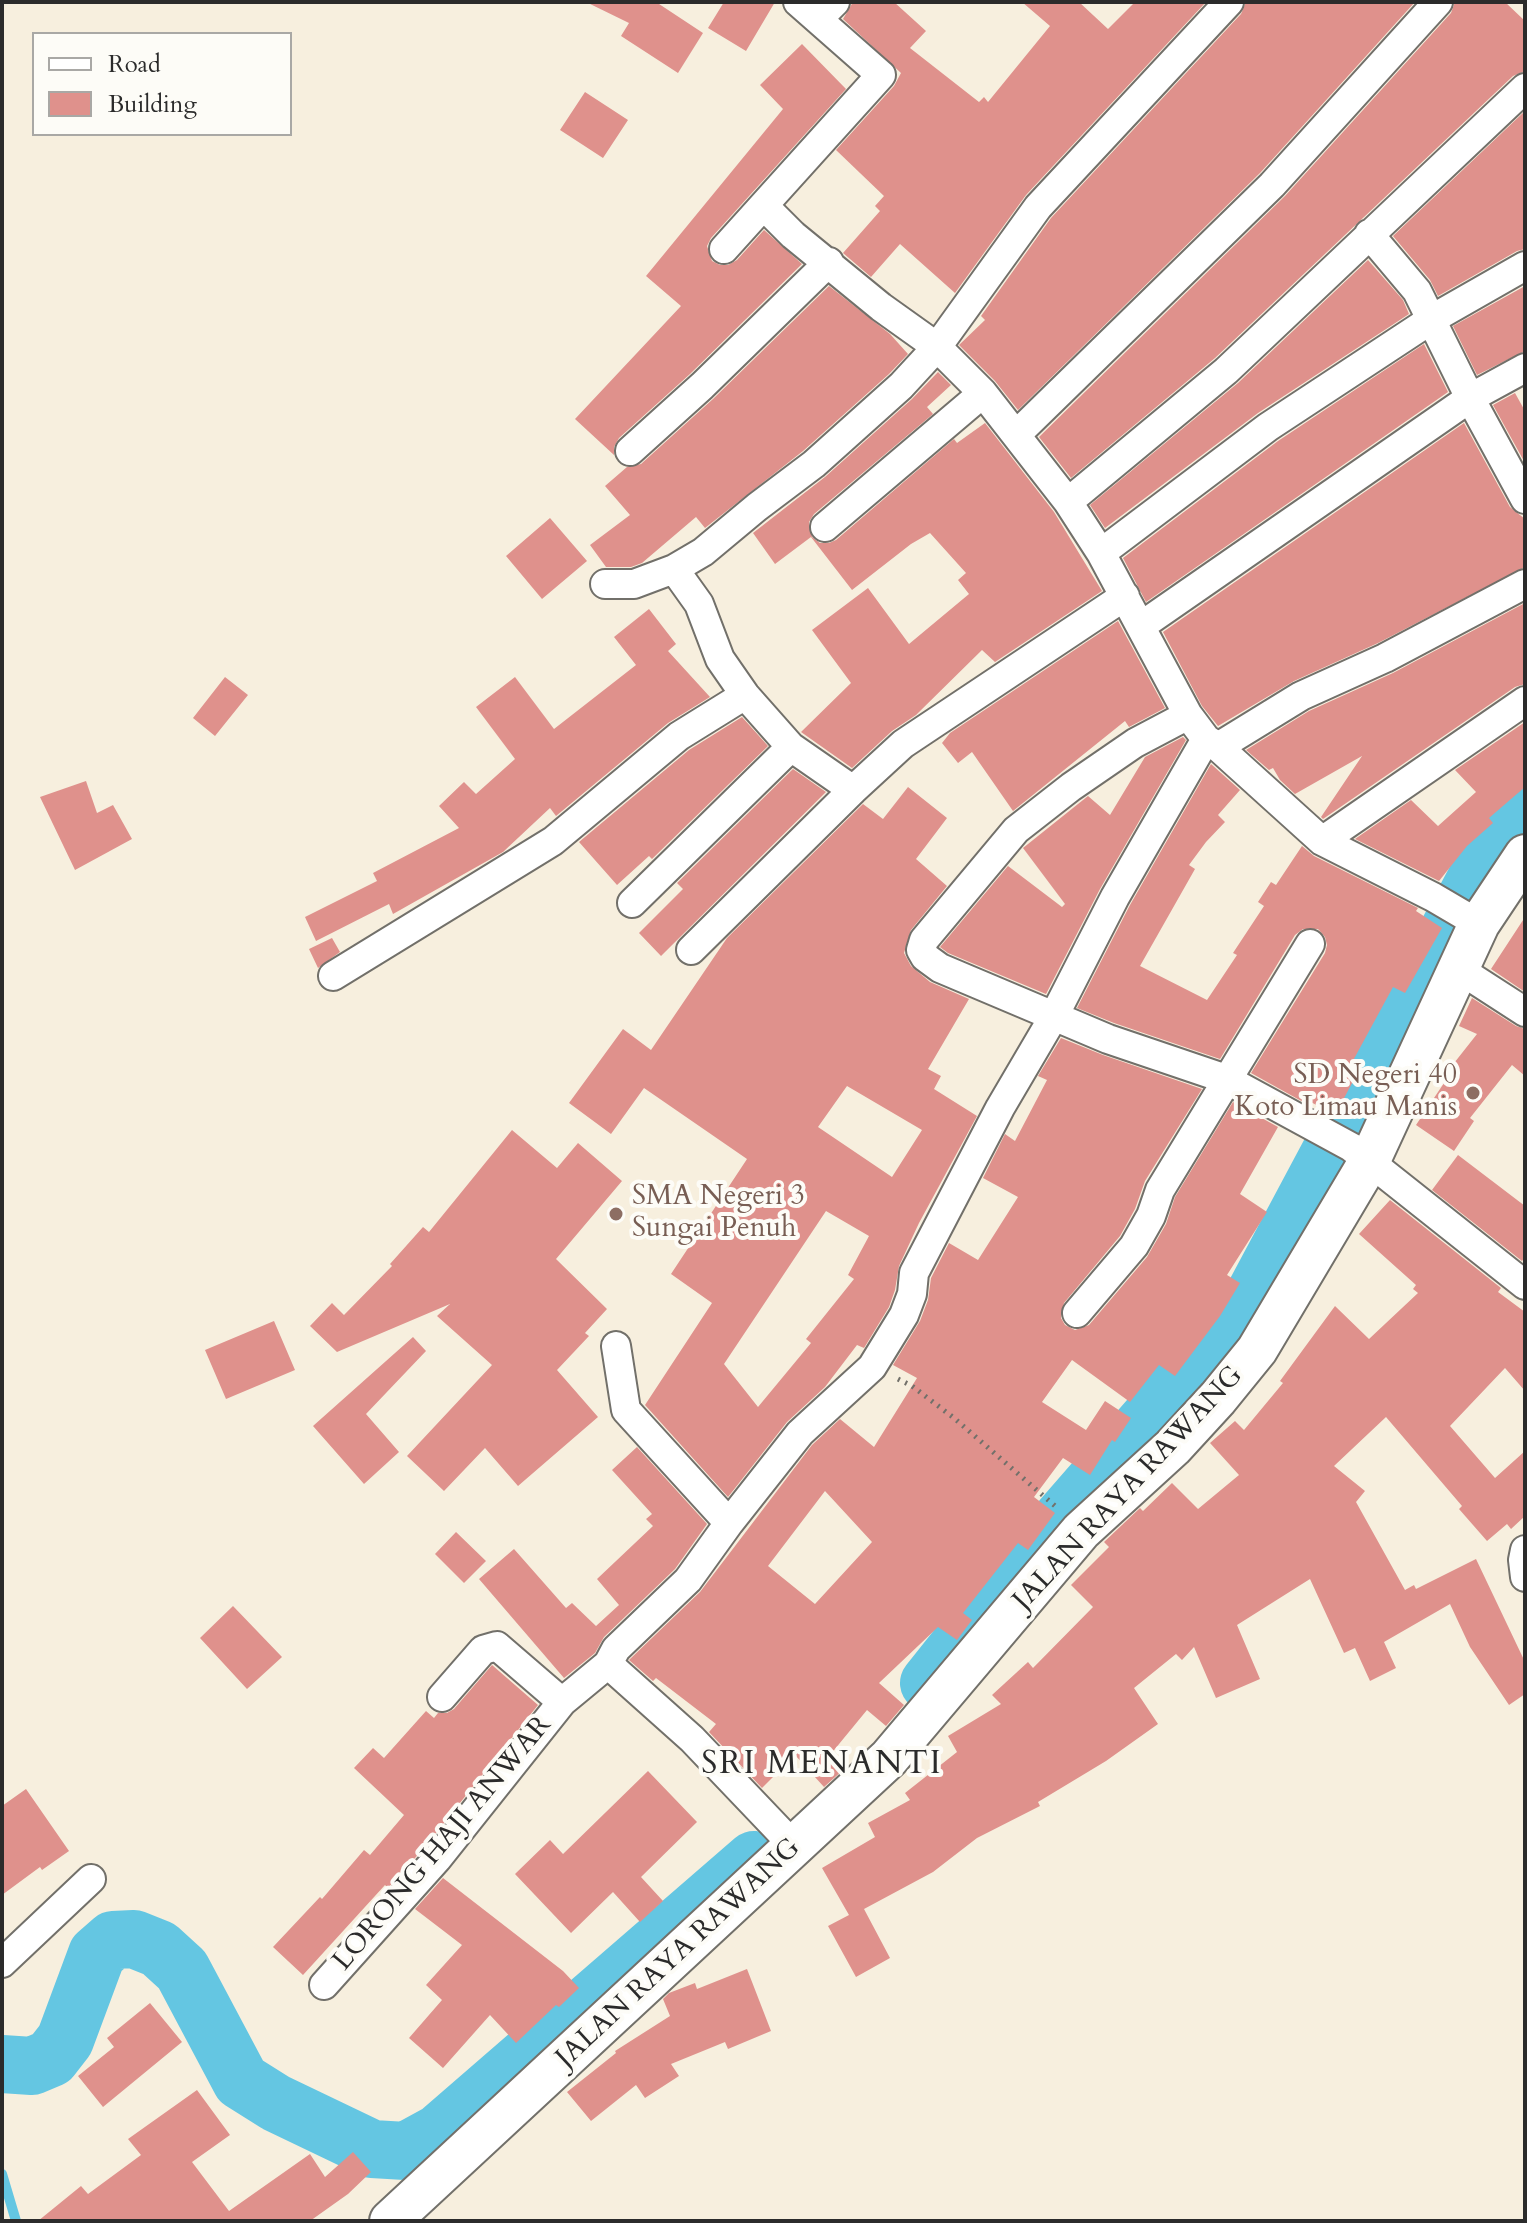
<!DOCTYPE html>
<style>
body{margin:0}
#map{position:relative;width:1527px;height:2223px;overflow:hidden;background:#f7efde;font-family:Cardo,serif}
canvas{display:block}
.frame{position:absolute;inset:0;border:4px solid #2b2b2b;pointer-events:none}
.legend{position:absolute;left:32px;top:32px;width:260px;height:104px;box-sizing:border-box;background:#fdfcf7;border:2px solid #a9a8a5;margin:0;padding:10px 14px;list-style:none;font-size:24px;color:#2b2b2b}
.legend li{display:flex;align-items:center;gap:16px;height:40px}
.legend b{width:40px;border:2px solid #a9a8a5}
</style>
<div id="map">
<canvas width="1527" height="2223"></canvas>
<div class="frame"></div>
<ul class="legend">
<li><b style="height:10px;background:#fff"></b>Road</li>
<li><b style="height:22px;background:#df918c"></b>Building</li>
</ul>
</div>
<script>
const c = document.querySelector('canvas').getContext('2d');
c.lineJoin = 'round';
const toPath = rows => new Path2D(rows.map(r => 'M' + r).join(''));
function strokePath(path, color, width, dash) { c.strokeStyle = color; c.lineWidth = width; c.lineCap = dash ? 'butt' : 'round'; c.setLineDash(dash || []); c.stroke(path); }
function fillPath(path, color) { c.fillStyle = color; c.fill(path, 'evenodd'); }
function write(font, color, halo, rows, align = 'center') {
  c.font = font + ' Cardo,serif'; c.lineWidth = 8; c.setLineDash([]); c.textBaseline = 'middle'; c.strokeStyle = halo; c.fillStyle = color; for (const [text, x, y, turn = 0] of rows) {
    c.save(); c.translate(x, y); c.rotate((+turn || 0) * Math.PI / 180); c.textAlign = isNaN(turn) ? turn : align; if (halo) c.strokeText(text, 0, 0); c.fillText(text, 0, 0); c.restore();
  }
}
strokePath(toPath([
 [2,2174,16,2221]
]), '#64c6e2', 10);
strokePath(toPath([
 [929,1683,1039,1545,1250,1303,1490,853,1525,812],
 [2,2064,32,2066,51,2058,65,2040,97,1954,113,1940,134,1939,159,1949,182,1970,241,2081,276,2103,372,2149,406,2151,439,2133,754,1860]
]), '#64c6e2', 58);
fillPath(toPath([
 [586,2,656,2,703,33,678,73,621,36,629,23],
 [724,2,775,2,746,51,708,28],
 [853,2,894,2,926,31,910,48,979,102,984,97,988,102,1050,26,1022,2,1079,2,1108,29,1135,2,1206,2,1026,195,955,293,900,244,871,277,843,253,880,211,875,206,884,196,836,150,894,86,901,73,843,19],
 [1246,2,1415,2,1260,173,1018,410,995,381,959,345,985,320,981,316,1051,218,1241,14],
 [1455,2,1505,2,1525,21,1525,71,1513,76,1215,358,1071,478,1039,437,1285,196,1451,13],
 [802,44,846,89,711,238,707,246,712,261,720,265,728,265,737,260,764,230,802,264,690,374,619,438,614,447,614,455,575,419,681,306,646,276,783,109,760,85],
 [585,92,628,120,603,158,560,130],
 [1525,111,1525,249,1517,251,1438,296,1430,280,1393,236],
 [1368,260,1403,300,1409,314,1258,413,1105,528,1090,505,1238,383],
 [829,286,890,334,908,354,889,374,803,451,705,528,696,517,642,563,631,567,606,567,590,545,630,515,605,486,627,467,641,464,713,399],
 [1525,286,1525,351,1477,375,1453,326],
 [1424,344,1448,392,1146,602,1123,558,1278,441],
 [938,372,951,385,927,407,933,414,814,514,809,522,812,537,820,543,829,543,836,540,954,439,957,443,985,423,1054,512,1102,591,995,662,982,650,916,715,892,731,852,768,801,732,851,683,812,630,868,588,909,644,969,594,958,580,966,573,930,533,911,544,852,590,811,537,775,564,753,533,825,477,912,399],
 [1515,393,1525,411,1525,463,1493,405],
 [1464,423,1510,507,1525,519,1525,567,1378,643,1294,681,1218,726,1202,706,1163,632],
 [550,518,587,561,542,599,506,556],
 [1525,603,1525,684,1515,687,1323,819,1321,817,1362,756,1295,794,1280,780,1273,768,1269,770,1246,750,1309,711,1393,673],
 [649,609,676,644,668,651,710,697,668,723,556,816,550,808,503,852,393,914,389,904,316,941,305,917,377,881,373,873,459,828,439,806,464,782,476,794,515,759,476,707,515,677,554,729,636,665,614,637],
 [1118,621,1165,708,1129,727,1125,721,1013,811,972,752,958,763,942,743,950,733],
 [225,677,248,695,215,736,193,718],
 [742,717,768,746,652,859,649,856,617,885,579,842,689,750],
 [1525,722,1525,787,1489,818,1493,823,1467,846,1439,881,1355,839,1411,800,1438,826,1476,792,1455,770],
 [1183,737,1186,740,1100,889,1046,994,948,953,940,947,1008,866,1062,907,1065,904,1023,848,1088,796,1110,815,1145,757],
 [1211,764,1240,790,1218,815,1225,822,1206,842,1189,865,1195,869,1140,966,1207,1000,1237,955,1233,953,1264,906,1258,902,1271,882,1276,885,1302,846,1314,856,1418,908,1416,911,1442,928,1405,993,1393,987,1349,1068,1358,1072,1335,1115,1307,1100,1305,1103,1251,1073,1325,953,1327,945,1325,937,1318,929,1303,929,1295,935,1220,1059,1114,1023,1077,1008,1130,905],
 [793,769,826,792,661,956,639,933,683,889,677,883],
 [86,781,97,813,113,805,132,839,75,870,40,797],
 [908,787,947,818,916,859,947,886,911,930,904,953,911,966,930,982,969,999,928,1069,941,1076,934,1089,977,1116,919,1223,899,1266,895,1290,889,1307,864,1348,857,1345,825,1387,787,1422,728,1497,645,1405,712,1303,671,1274,747,1159,644,1088,611,1134,569,1103,623,1029,651,1050,727,938,863,804,883,819],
 [847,1086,922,1130,892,1177,818,1127],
 [826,1211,869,1236,848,1275,854,1279,806,1339,811,1343,758,1407,724,1364],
 [1525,917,1525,992,1491,969],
 [332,938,340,952,318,968,309,949],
 [1472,998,1516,1026,1525,1029,1525,1076,1512,1065,1470,1118,1474,1121,1454,1151,1416,1125,1450,1074,1447,1072,1477,1034,1459,1026],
 [1061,1038,1103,1055,1202,1089,1145,1181,1135,1209,1120,1236,1064,1303,1061,1318,1065,1325,1075,1330,1089,1325,1147,1257,1166,1224,1175,1197,1233,1102,1278,1127,1240,1194,1267,1212,1227,1275,1240,1283,1220,1316,1175,1376,1159,1365,1130,1402,1072,1360,1042,1402,1086,1430,1105,1401,1131,1418,1115,1442,1112,1440,1090,1475,1063,1458,1034,1497,1055,1513,1028,1550,1018,1543,963,1613,972,1620,957,1640,938,1627,879,1683,904,1705,886,1726,867,1710,830,1755,843,1770,824,1787,795,1755,762,1788,709,1732,716,1724,656,1678,653,1681,629,1660,700,1592,812,1445,840,1419,874,1447,917,1378,893,1365,920,1321,928,1300,931,1278,949,1243,978,1260,1018,1197,983,1178,1005,1134,1015,1141,1047,1080,1038,1076],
 [825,1491,872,1542,815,1604,768,1566],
 [512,1130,557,1168,578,1143,622,1181,556,1259,607,1309,585,1333,589,1336,557,1370,598,1417,518,1486,485,1448,444,1491,407,1456,492,1365,437,1316,450,1304,337,1352,310,1326,332,1303,344,1315,392,1266,390,1264,423,1227,429,1232],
 [1458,1155,1525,1206,1525,1257,1522,1261,1432,1190],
 [1390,1200,1501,1288,1498,1292,1525,1312,1525,1391,1505,1368,1450,1426,1495,1478,1525,1451,1525,1516,1511,1529,1507,1524,1487,1541,1459,1509,1462,1506,1386,1417,1334,1466,1365,1491,1356,1502,1405,1590,1414,1585,1416,1589,1476,1559,1525,1662,1525,1694,1509,1705,1470,1647,1450,1604,1384,1642,1396,1668,1370,1681,1355,1648,1344,1653,1310,1579,1237,1625,1260,1679,1216,1698,1194,1647,1182,1660,1176,1654,1134,1688,1158,1724,1106,1761,1038,1802,1040,1806,977,1838,933,1872,864,1909,890,1958,856,1977,828,1926,849,1915,822,1868,875,1837,868,1823,910,1800,905,1793,957,1752,948,1736,1001,1704,992,1695,1028,1662,1033,1668,1093,1607,1071,1585,1109,1547,1104,1542,1140,1508,1143,1511,1172,1483,1198,1509,1239,1475,1210,1443,1235,1421,1244,1430,1283,1383,1280,1381,1335,1306,1369,1339,1418,1293,1413,1289,1416,1285,1359,1234],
 [274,1321,295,1370,226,1399,205,1350],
 [413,1337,426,1351,366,1414,399,1452,364,1484,313,1426],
 [637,1447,707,1524,675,1569,604,1637,595,1653,564,1678,479,1579,514,1549,566,1608,572,1603,596,1626,619,1605,597,1579,653,1526,646,1519,652,1514,612,1470],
 [456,1532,486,1561,464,1583,435,1554],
 [233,1606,282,1657,247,1689,200,1638],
 [492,1665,538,1705,424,1848,388,1888,385,1885,303,1975,273,1947,320,1897,322,1899,364,1850,370,1855,404,1815,354,1768,373,1748,384,1758,426,1711,434,1718,438,1713,447,1713,454,1709],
 [648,1771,697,1822,641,1877,663,1901,640,1922,613,1892,571,1933,515,1874,550,1840,563,1854],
 [26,1789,69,1851,42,1870,40,1867,2,1895,2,1806],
 [443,1878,563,1971,579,1988,559,2007,556,2005,516,2043,490,2015,443,2068,409,2038,442,2000,426,1985,462,1945,415,1909],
 [747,1969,771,2031,728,2049,725,2042,671,2064,679,2076,645,2098,636,2085,591,2121,567,2092,616,2053,615,2051,670,2016,663,1999,669,1993,695,1983,697,1989],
 [150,2003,182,2042,103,2107,78,2076,114,2047,107,2038],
 [197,2090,230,2135,192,2162,229,2211,310,2154,325,2177,353,2152,371,2172,348,2194,310,2221,38,2221,81,2186,88,2194,141,2155,128,2139]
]), '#df918c');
const minor = toPath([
 [1229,2,1038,207,937,347,983,393,1068,502,1101,553,1188,715,1206,739,1218,747,1322,841,1433,897,1479,924],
 [818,19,835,2],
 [1369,234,1417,291,1470,398,1525,499],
 [724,249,881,75,798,2],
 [1017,434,1272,185,1438,2],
 [630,451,702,386,829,262],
 [1068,502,1226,371,1525,88],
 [825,527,983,393],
 [1101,553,1268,427,1432,319,1525,266],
 [674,569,699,604,720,659,745,695,791,747,853,790],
 [605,584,634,584,674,569,703,552,757,507,814,464,901,386,937,347,881,307,793,235,764,206],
 [1141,626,1470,398,1525,368],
 [1188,715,1135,743,1071,787,1016,830,924,940,921,950,925,957,940,968,1108,1039,1226,1079,1351,1147,1525,1285],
 [1218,747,1301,696,1385,658,1525,584],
 [1322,841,1525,701],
 [632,903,791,747],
 [691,950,853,790,903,744,1125,596],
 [1457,968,1525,1012],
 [333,976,553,841,679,736,745,695],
 [1077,1313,1134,1246,1151,1216,1160,1190,1310,944],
 [616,1346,626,1410,729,1523],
 [1525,1550,1523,1560,1525,1577],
 [442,1697,483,1650,497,1646,562,1702],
 [794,1846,692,1739,608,1664,616,1649,688,1580,729,1523,800,1433,872,1367,904,1315,912,1294,914,1273,1000,1108,1054,1016,1115,897,1206,739],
 [2,1963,91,1879],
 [324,1985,437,1859,562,1702,608,1664]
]);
const secondary = toPath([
 [390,2221,889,1758,1081,1531,1173,1447,1218,1398,1257,1350,1370,1160,1479,924,1525,855]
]);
strokePath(minor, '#72706a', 32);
strokePath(secondary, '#72706a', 44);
strokePath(toPath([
 [898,1379,912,1386,954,1418,1055,1506]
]), '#72706a', 5, [2, 6]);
strokePath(minor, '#fff', 28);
strokePath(secondary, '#fff', 40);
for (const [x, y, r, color] of [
 [1473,1093,8,"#8d6e63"],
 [616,1214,8,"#8d6e63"]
]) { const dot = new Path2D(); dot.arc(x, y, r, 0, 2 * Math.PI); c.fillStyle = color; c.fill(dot); strokePath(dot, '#fdfcf7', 3); }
write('28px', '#785e54', '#fdfcf7', [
 ["SD Negeri 40",1457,1077],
 ["Koto Limau Manis",1457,1109],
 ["SMA Negeri 3",632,1198,"left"],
 ["Sungai Penuh",632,1230,"left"]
], 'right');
write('28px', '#2b2b2b', '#fdfcf7', [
 ["JALAN RAYA RAWANG",1129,1489,-47],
 ["LORONG HAJI ANWAR",443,1844,-50],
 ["JALAN RAYA RAWANG",679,1954,-43]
]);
c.letterSpacing = '2px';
write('32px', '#2b2b2b', '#fdfcf7', [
 ["SRI MENANTI",822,1766]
]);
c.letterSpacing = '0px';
</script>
